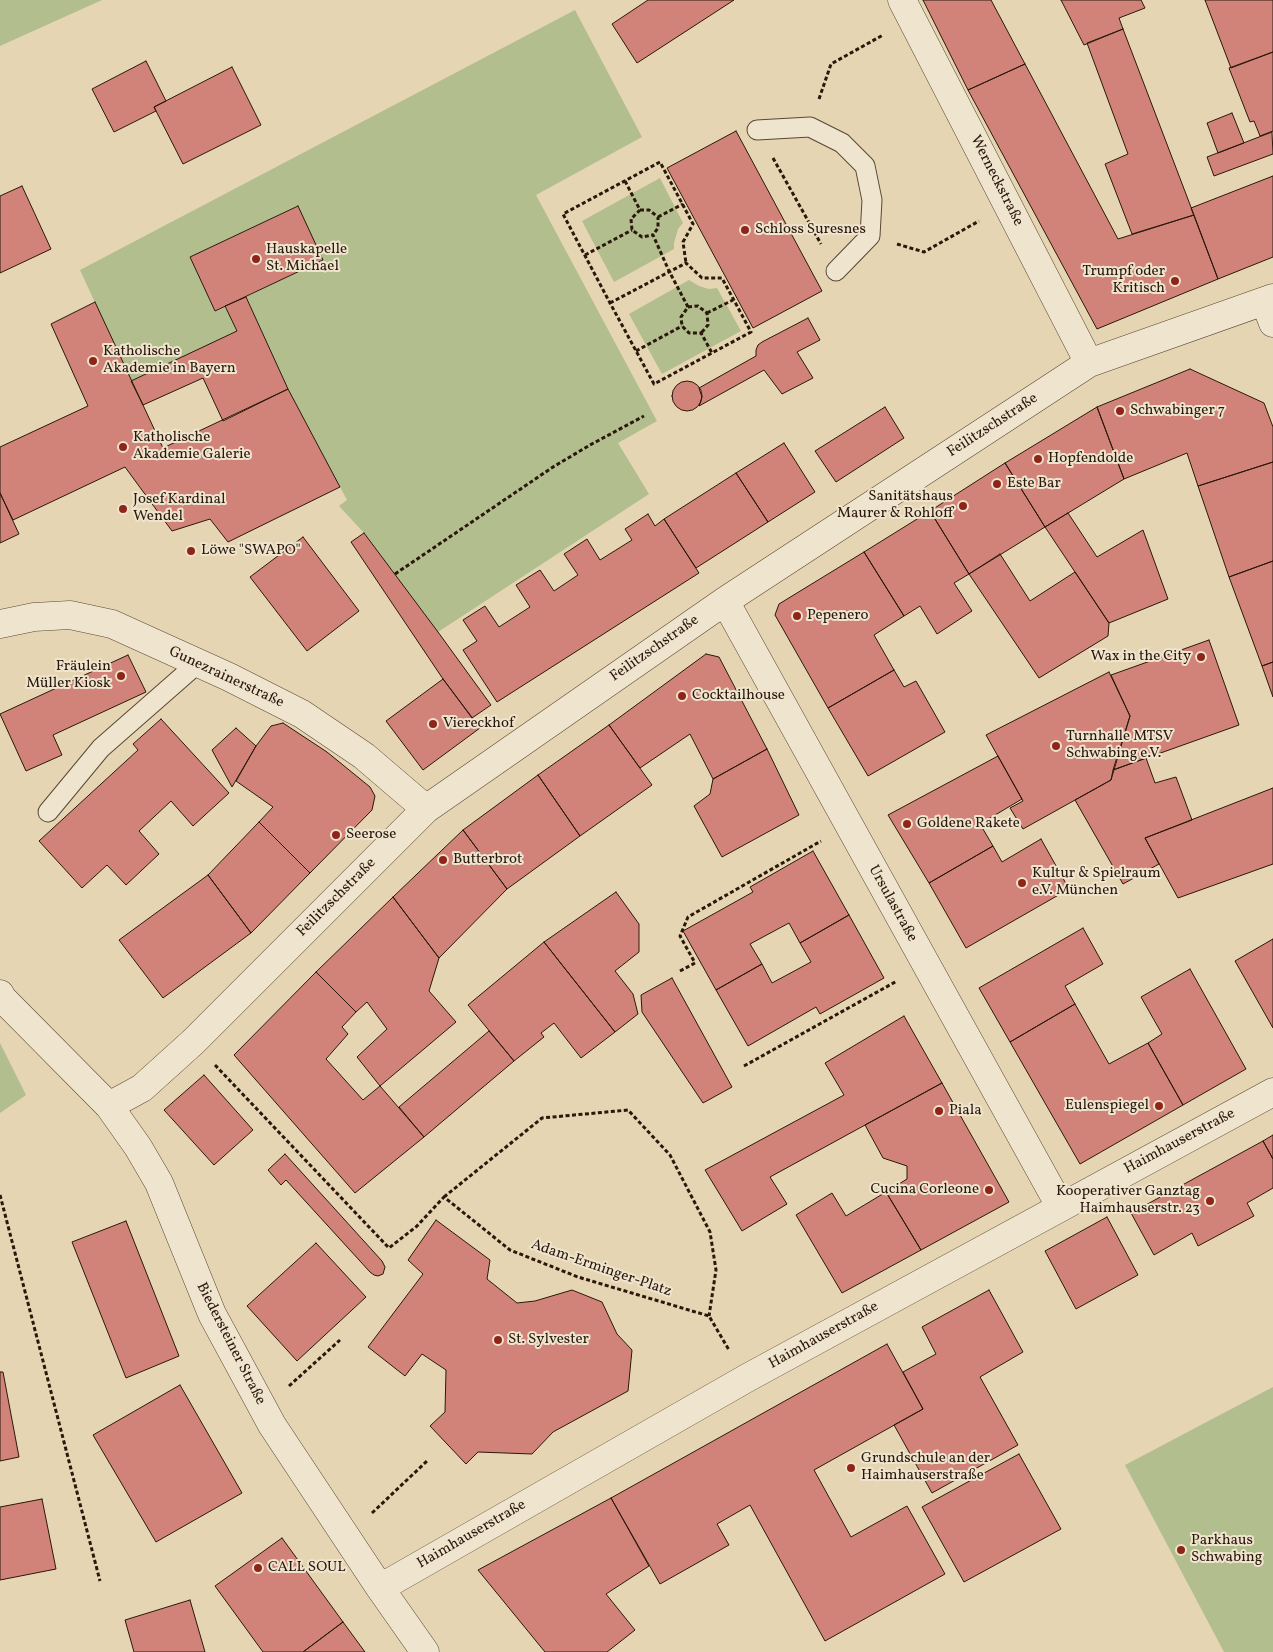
<!DOCTYPE html>
<meta charset="utf-8">
<style>
body{margin:0}
canvas{display:block;background:#e6d5b3}
</style>
<canvas width="1273" height="1652"></canvas>
<script>
const c = document.querySelector('canvas').getContext('2d');
c.lineJoin = 'round';
function fillPath(path, color) { c.fillStyle = color; c.fill(path, 'evenodd'); }
const toPath = rows => new Path2D(rows.map(r => 'M' + r).join(''));
function strokePath(path, color, width, dash) { c.strokeStyle = color; c.lineWidth = width; c.lineCap = dash ? 'butt' : 'round'; c.setLineDash(dash || []); c.stroke(path); }
function write(font, color, halo, rows, align = 'center') {
  c.font = font + ' Vollkorn,serif'; c.lineWidth = 4; c.setLineDash([]); c.textBaseline = 'middle'; c.strokeStyle = halo; c.fillStyle = color; for (const [text, x, y, turn = 0] of rows) {
    c.save(); c.translate(x, y); c.rotate((+turn || 0) * Math.PI / 180); c.textAlign = isNaN(turn) ? turn : align; if (halo) c.strokeText(text, 0, 0); c.fillText(text, 0, 0); c.restore();
  }
}
fillPath(toPath([
 [0,0,102,0,0,46],
 [575,10,642,137,536,195,657,421,618,443,649,494,438,632,364,533,339,506,347,500,288,389,246,297,323,260,297,206,190,257,215,311,225,306,237,331,131,381,80,270],
 [660,178,683,223,678,229,674,243,674,249,614,282,582,221],
 [689,280,699,286,709,289,717,288,741,331,662,374,629,314],
 [0,1043,26,1095,0,1113],
 [1273,1387,1273,1652,1224,1652,1125,1465]
]), '#b2be8e');
const building = toPath([
 [648,0,734,0,637,63,612,24,648,0],
 [923,0,991,0,1025,64,968,90,923,0],
 [1061,0,1141,0,1145,8,1119,18,1123,29,1084,45,1061,0],
 [1205,0,1273,0,1273,52,1231,68,1205,0],
 [1123,29,1194,215,1132,234,1105,164,1128,154,1087,43,1123,29],
 [1273,52,1273,131,1260,136,1254,121,1250,122,1229,68,1273,52],
 [146,61,166,101,154,107,156,111,114,132,92,89,146,61],
 [1025,64,1118,239,1194,215,1218,279,1097,329,968,90,1025,64],
 [232,67,261,125,183,164,154,107,232,67],
 [1232,113,1244,143,1218,153,1207,123,1232,113],
 [736,131,822,291,753,328,667,168,736,131],
 [1272,132,1273,154,1214,176,1207,157,1272,132],
 [1273,176,1273,257,1218,279,1191,208,1273,176],
 [22,186,51,249,0,273,0,196,22,186],
 [298,206,323,260,215,311,190,257,298,206],
 [246,297,288,389,223,421,203,378,143,405,131,381,237,331,225,306,246,297],
 [95,302,163,448,288,389,340,487,228,542,210,519,172,531,125,467,13,520,0,493,0,447,88,406,51,324,95,302],
 [808,318,820,340,797,352,813,378,782,394,764,370,699,406,702,397,699,388,756,356,756,350,758,345,762,342,808,318],
 [1190,369,1264,403,1273,427,1273,462,1198,486,1187,453,1124,479,1097,407,1190,369],
 '672 396a15 15 0 1 1 30 0a15 15 0 1 1-30 0Z',
 [885,407,904,438,836,482,815,451,885,407],
 [1097,407,1124,479,1045,527,1005,463,1097,407],
 [784,443,815,492,768,522,736,473,784,443],
 [1273,462,1273,561,1229,577,1198,486,1273,462],
 [1005,463,1045,527,969,574,930,511,1005,463],
 [736,473,768,522,696,568,664,519,736,473],
 [0,493,19,534,0,543,0,493],
 [930,511,969,574,954,583,972,611,937,634,920,606,904,616,864,552,930,511],
 [1068,513,1097,557,1143,530,1168,599,1109,623,1045,527,1068,513],
 [648,514,655,526,664,519,699,573,497,702,463,650,477,641,463,620,485,606,499,627,530,607,516,585,540,570,554,591,578,575,564,554,587,539,600,560,632,540,625,529,648,514],
 [364,533,438,632,491,705,472,718,443,679,351,542,364,533],
 [303,537,359,611,307,651,250,577,303,537],
 [864,552,904,616,874,635,894,670,828,708,775,615,779,604,864,552],
 [1000,554,1030,601,1075,572,1109,623,1108,636,1039,678,969,574,1000,554],
 [1273,561,1273,662,1262,666,1229,577,1273,561],
 [1209,640,1239,725,1113,770,1130,716,1111,675,1209,640],
 [706,654,719,657,767,749,713,779,690,734,640,768,609,725,706,654],
 [128,655,146,692,53,735,62,755,26,771,0,714,128,655],
 [1273,662,1273,697,1262,666,1273,662],
 [894,670,904,687,916,681,945,732,868,776,828,708,894,670],
 [1109,672,1130,716,1111,780,1023,829,1010,808,1023,801,986,735,1109,672],
 [443,679,480,728,423,770,386,721,443,679],
 [161,719,229,793,193,826,171,801,139,831,159,854,126,885,107,865,82,888,39,841,138,750,133,744,161,719],
 [283,723,327,752,370,787,375,796,372,810,310,873,259,822,273,807,236,781,256,746,271,726,283,723],
 [609,725,652,785,580,836,538,775,609,725],
 [236,728,256,746,232,787,212,750,236,728],
 [767,749,799,815,722,857,694,806,710,794,713,779,767,749],
 [998,756,1022,799,980,824,993,846,929,883,888,815,998,756],
 [1146,758,1155,783,1176,777,1192,820,1145,838,1159,864,1123,884,1075,800,1111,780,1113,770,1146,758],
 [538,775,580,836,507,889,463,830,538,775],
 [1273,788,1273,864,1178,898,1145,838,1273,788],
 [259,822,310,873,251,933,208,875,259,822],
 [463,830,507,889,439,958,393,897,463,830],
 [1041,839,1069,889,966,948,929,883,993,846,1002,862,1041,839],
 [813,851,849,915,800,943,789,923,750,944,762,964,716,990,683,931,753,892,750,887,813,851],
 [208,875,251,933,163,998,119,940,208,875],
 [616,892,639,924,639,952,615,971,633,994,638,1014,615,1032,544,942,616,892],
 [393,897,439,958,429,991,456,1022,380,1086,357,1057,387,1029,367,1002,356,1012,316,972,393,897],
 [849,915,884,978,820,1014,816,1007,748,1046,716,990,762,964,772,983,811,962,800,943,849,915],
 [1083,928,1103,964,1065,986,1075,1004,1010,1042,979,988,1083,928],
 [1273,939,1273,1028,1235,961,1273,939],
 [544,942,615,1032,581,1058,554,1023,541,1033,544,1037,514,1061,468,1005,544,942],
 [1190,969,1246,1069,1183,1105,1148,1043,1162,1034,1141,997,1190,969],
 [316,972,356,1012,342,1027,348,1034,326,1059,363,1100,380,1086,424,1137,355,1193,234,1055,316,972],
 [672,978,732,1087,703,1103,642,1012,641,995,672,978],
 [1075,1004,1109,1064,1148,1043,1183,1105,1080,1164,1010,1042,1075,1004],
 [904,1016,942,1083,770,1177,787,1204,742,1231,705,1170,844,1095,825,1063,904,1016],
 [489,1031,514,1061,424,1137,399,1107,489,1031],
 [204,1075,253,1130,214,1165,164,1110,204,1075],
 [942,1083,1009,1202,921,1250,886,1192,907,1179,907,1166,883,1158,865,1125,942,1083],
 [1273,1135,1273,1159,1263,1141,1273,1135],
 [1263,1141,1273,1159,1273,1188,1247,1203,1254,1216,1198,1246,1192,1233,1154,1255,1131,1213,1263,1141],
 [285,1154,382,1261,385,1267,383,1274,378,1276,374,1275,370,1272,286,1180,281,1185,268,1170,285,1154],
 [886,1192,921,1250,842,1293,796,1215,832,1193,846,1216,886,1192],
 [1107,1217,1138,1275,1076,1309,1045,1251,1107,1217],
 [436,1220,490,1260,487,1279,517,1303,535,1301,572,1290,602,1302,617,1334,632,1350,628,1391,553,1432,532,1454,478,1452,466,1464,430,1426,445,1412,446,1370,422,1354,405,1376,368,1347,423,1274,408,1260,436,1220],
 [126,1221,179,1356,126,1378,72,1242,126,1221],
 [316,1243,366,1297,297,1361,247,1306,316,1243],
 [989,1290,1023,1352,980,1377,1018,1445,932,1493,894,1425,923,1409,903,1372,936,1354,922,1327,989,1290],
 [887,1344,923,1409,814,1470,851,1537,907,1506,945,1574,825,1641,750,1505,717,1524,729,1545,660,1584,611,1498,887,1344],
 [0,1372,3,1372,19,1457,0,1461,0,1372],
 [180,1385,242,1493,156,1542,93,1435,180,1385],
 [1019,1454,1061,1529,964,1582,922,1507,1019,1454],
 [611,1498,649,1566,606,1594,635,1630,607,1652,545,1652,478,1570,611,1498],
 [42,1499,56,1569,0,1580,0,1507,42,1499],
 [282,1538,343,1622,303,1652,263,1652,215,1586,282,1538],
 [190,1600,205,1652,134,1652,125,1620,190,1600],
 [343,1622,365,1652,303,1652,343,1622]
]);
fillPath(building, '#d1837a');
strokePath(building, '#2a180b', 1);
const service = toPath([
 [757,130,810,127,842,143,865,166,872,200,870,236,836,271],
 [48,812,101,748,198,663]
]);
const minor = toPath([
 [902,0,1089,363],
 [1265,302,1273,323],
 [725,601,1060,1206],
 [0,624,34,617,70,615,112,624,229,677,302,714,364,756,426,809],
 [0,994,2,998,109,1106,138,1147,159,1183,212,1314,272,1425,380,1588,425,1652],
 [109,1106,142,1088,193,1042,426,809,725,601,1089,363,1273,298],
 [380,1588,747,1378,1273,1092]
]);
strokePath(service, '#594735', 21);
strokePath(minor, '#594735', 29);
strokePath(toPath([
 [819,99,831,64,883,35],
 [773,158,821,244],
 [625,181,640,210,631,219,632,230,642,237,653,235,669,271,688,307,681,317,682,326,689,333,701,333,712,353],
 [640,210,649,210,658,217,658,228,653,235],
 [658,217,683,204],
 [897,244,924,252,979,221],
 [585,255,632,230],
 [610,303,686,263,702,278,722,278,751,332,654,384,610,303,563,214,660,162,693,224,683,242,686,263],
 [688,307,698,306,707,313,708,325,701,333],
 [707,313,733,300],
 [636,351,682,326],
 [395,574,553,467,590,445,644,416],
 [680,971,695,963,680,936,688,917,821,841],
 [215,1065,389,1248,417,1226,444,1197,510,1250,578,1277,709,1316,729,1350],
 [744,1066,897,981],
 [0,1195,100,1581],
 [444,1197,542,1118,628,1110,670,1155,710,1232,716,1270,709,1316],
 [289,1386,340,1340],
 [372,1513,427,1461]
]), '#2a180b', 3, [4, 2.5]);
strokePath(service, '#efe4ce', 19);
strokePath(minor, '#efe4ce', 28);
for (const [x, y, r, color] of [
 [745,230,5,"#8f2418"],
 [256,259,5,"#8f2418"],
 [1175,281,5,"#8f2418"],
 [93,361,5,"#8f2418"],
 [1120,411,5,"#8f2418"],
 [123,447,5,"#8f2418"],
 [1038,459,5,"#8f2418"],
 [997,484,5,"#8f2418"],
 [963,506,5,"#8f2418"],
 [123,509,5,"#8f2418"],
 [191,551,5,"#8f2418"],
 [797,616,5,"#8f2418"],
 [1201,657,5,"#8f2418"],
 [121,676,5,"#8f2418"],
 [682,696,5,"#8f2418"],
 [433,724,5,"#8f2418"],
 [1056,746,5,"#8f2418"],
 [907,824,5,"#8f2418"],
 [336,835,5,"#8f2418"],
 [443,860,5,"#8f2418"],
 [1022,883,5,"#8f2418"],
 [1159,1106,5,"#8f2418"],
 [939,1111,5,"#8f2418"],
 [989,1190,5,"#8f2418"],
 [1210,1201,5,"#8f2418"],
 [498,1340,5,"#8f2418"],
 [851,1468,5,"#8f2418"],
 [1181,1550,5,"#8f2418"],
 [258,1568,5,"#8f2418"]
]) { const dot = new Path2D(); dot.arc(x, y, r, 0, 2 * Math.PI); c.fillStyle = color; c.fill(dot); strokePath(dot, '#efe4ce', 2); }
write('15px', '#2a180b', '#efe4ce', [
 ["Werneckstraße",996,181,63],
 ["Feilitzschstraße",993,426,-33],
 ["Feilitzschstraße",655,649,-35],
 ["Gunezrainerstraße",226,678,25],
 ["Feilitzschstraße",337,898,-45],
 ["Ursulastraße",892,904,61],
 ["Haimhauserstraße",1180,1142,-28],
 ["Adam-Erminger-Platz",601,1269,19],
 ["Haimhauserstraße",824,1336,-29],
 ["Biedersteiner Straße",230,1344,63],
 ["Haimhauserstraße",472,1535,-30]
]);
write('15px', '#2a180b', '#efe4ce', [
 ["Schloss Suresnes",755,230],
 ["Hauskapelle",266,250],
 ["St. Michael",266,267],
 ["Trumpf oder",1165,272,"right"],
 ["Kritisch",1165,289,"right"],
 ["Katholische",103,352],
 ["Akademie in Bayern",103,369],
 ["Schwabinger 7",1130,411],
 ["Katholische",133,438],
 ["Akademie Galerie",133,455],
 ["Hopfendolde",1048,459],
 ["Este Bar",1007,484],
 ["Sanitätshaus",953,497,"right"],
 ["Maurer & Rohloff",953,514,"right"],
 ["Josef Kardinal",133,500],
 ["Wendel",133,517],
 ["Löwe \"SWAPO\"",201,551],
 ["Pepenero",807,616],
 ["Wax in the City",1191,657,"right"],
 ["Fräulein",111,667,"right"],
 ["Müller Kiosk",111,684,"right"],
 ["Cocktailhouse",692,696],
 ["Viereckhof",443,724],
 ["Turnhalle MTSV",1066,737],
 ["Schwabing e.V.",1066,754],
 ["Goldene Rakete",917,824],
 ["Seerose",346,835],
 ["Butterbrot",453,860],
 ["Kultur & Spielraum",1032,874],
 ["e.V. München",1032,891],
 ["Eulenspiegel",1149,1106,"right"],
 ["Piala",949,1111],
 ["Cucina Corleone",979,1190,"right"],
 ["Kooperativer Ganztag",1200,1192,"right"],
 ["Haimhauserstr. 23",1200,1209,"right"],
 ["St. Sylvester",508,1340],
 ["Grundschule an der",861,1459],
 ["Haimhauserstraße",861,1476],
 ["Parkhaus",1191,1541],
 ["Schwabing",1191,1558],
 ["CALL SOUL",268,1568]
], 'left');
</script>
